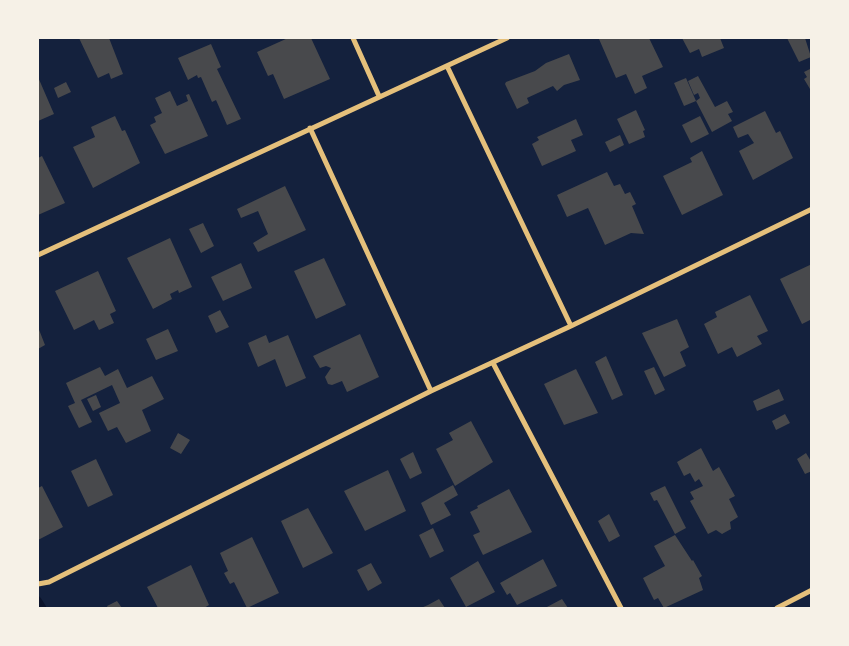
<!DOCTYPE html>
<style>
body{margin:0}
#map{position:relative;width:849px;height:646px;overflow:hidden;background:#14213d;font-family:"Source Sans 3",sans-serif}
canvas{display:block}
.frame{position:absolute;inset:0;border:39px solid #f6f1e7;pointer-events:none}
</style>
<div id="map">
<canvas width="849" height="646"></canvas>
<div class="frame"></div>
</div>
<script>
const c = document.querySelector('canvas').getContext('2d');
c.lineJoin = 'round';
const toPath = rows => new Path2D(rows.map(r => 'M' + r).join(''));
function strokePath(path, color, width, dash) { c.strokeStyle = color; c.lineWidth = width; c.lineCap = dash ? 'butt' : 'round'; c.setLineDash(dash || []); c.stroke(path); }
function fillPath(path, color) { c.fillStyle = color; c.fill(path, 'evenodd'); }
strokePath(toPath([
 [38,600,43,608]
]), '#0b132b', 7);
fillPath(toPath([
 [79,38,92,38,93,39,109,38,123,74,111,79,109,73,98,78],
 [288,38,311,38,330,79,284,99,273,74,268,76,257,52],
 [602,38,649,38,663,67,642,76,647,88,635,94,626,74,616,78,599,39],
 [682,38,720,38,724,48,702,57,699,49,690,53],
 [787,38,805,38,811,57,799,62],
 [211,44,221,67,217,69,241,119,227,125,216,100,212,102,201,77,198,78,197,75,188,80,178,58],
 [569,54,580,80,564,85,557,91,553,86,527,98,529,103,517,109,505,84,506,82,535,71,546,63],
 [812,68,812,88,810,89,804,79,807,77,804,72],
 [698,76,715,107,727,101,733,112,728,114,732,121,712,132,696,101,684,106,674,83,686,78,696,101,700,98,698,93,694,95,688,81],
 [38,77,54,114,38,121],
 [66,82,71,92,58,98,54,88],
 [170,91,177,106,188,101,186,95,189,94,208,136,165,154,150,125,156,122,154,117,162,113,155,98],
 [636,110,645,130,643,131,645,137,629,144,617,119],
 [765,111,776,133,780,131,793,158,753,180,739,151,754,143,748,134,738,138,733,127],
 [115,116,122,131,125,130,140,163,93,188,73,147,95,137,91,127],
 [700,116,709,134,691,143,682,125],
 [576,119,583,135,571,140,576,151,542,166,532,144,539,140,537,137],
 [620,135,624,145,610,152,605,142],
 [702,151,723,195,682,215,663,176,692,162,690,158],
 [42,156,65,203,38,215,38,158],
 [607,172,614,186,620,184,625,194,630,192,636,204,632,206,644,234,631,233,605,245,588,208,567,217,557,195],
 [285,186,306,230,258,252,253,243,268,234,258,211,241,218,237,209],
 [203,223,214,246,201,253,189,229],
 [170,238,192,287,179,293,178,290,170,294,172,299,153,309,127,258],
 [324,258,346,305,316,319,294,271],
 [241,263,252,288,223,301,211,277],
 [812,264,812,319,802,324,780,279],
 [98,271,116,311,110,314,114,323,99,330,94,320,74,330,55,291],
 [750,295,768,331,757,336,762,344,737,357,732,347,718,354,704,324,717,317,715,312],
 [220,310,229,327,216,333,208,316],
 [677,319,689,347,680,352,686,366,664,377,642,333],
 [38,327,45,345,38,349],
 [168,329,178,351,156,360,146,339],
 [360,334,379,377,347,392,342,381,332,385,328,384,325,377,331,368,326,366,320,368,313,356],
 [266,335,269,343,288,335,306,378,286,387,275,359,258,367,248,343],
 [606,356,623,395,612,400,595,362],
 [100,367,105,376,118,369,127,388,152,376,164,399,142,410,151,431,126,443,117,427,108,431,99,413,120,403,112,385,81,400,92,422,79,428,68,406,75,403,66,383],
 [654,367,665,390,655,395,644,371],
 [576,369,598,413,564,425,544,384],
 [779,389,784,400,757,411,753,401],
 [96,395,101,407,93,411,87,399],
 [785,414,790,423,776,430,772,421],
 [471,421,493,462,455,486,436,449,453,440,449,433],
 [178,433,190,440,181,454,170,448],
 [701,448,713,471,719,467,735,496,729,499,738,517,730,522,731,529,722,534,716,530,708,534,690,501,694,499,690,492,703,486,699,479,695,482,690,473,684,476,677,462],
 [413,452,422,473,410,479,400,459],
 [806,453,812,463,812,471,805,474,797,459],
 [96,459,113,495,88,507,71,471],
 [388,470,406,511,365,531,344,491],
 [453,485,458,495,444,503,451,515,431,525,421,503],
 [42,486,63,527,38,540,38,488],
 [665,486,686,528,675,534,657,500,654,501,650,493],
 [509,489,532,532,483,555,473,535,480,532,470,512,478,508,477,506],
 [308,508,333,553,303,568,281,521],
 [609,514,620,536,609,542,598,521],
 [433,528,444,551,430,558,419,535],
 [675,535,692,561,693,560,702,576,699,578,703,590,664,608,658,598,654,600,643,578,665,566,654,546],
 [252,537,279,593,247,608,234,582,230,584,224,573,228,571,220,553],
 [543,559,557,586,517,605,510,593,507,595,500,583],
 [478,561,495,592,466,607,450,578],
 [371,563,382,583,368,591,357,570],
 [191,565,209,605,204,608,158,608,147,587],
 [439,599,445,608,421,608,428,605],
 [562,599,568,608,545,608],
 [117,601,122,608,108,608,107,606]
]), '#48494c');
strokePath(toPath([
 [353,38,379,96],
 [447,66,571,326],
 [310,128,431,391],
 [38,255,507,38],
 [493,363,621,608],
 [38,584,49,582,431,391,571,326,812,209],
 [777,608,812,590]
]), '#e5c07b', 5);
</script>
